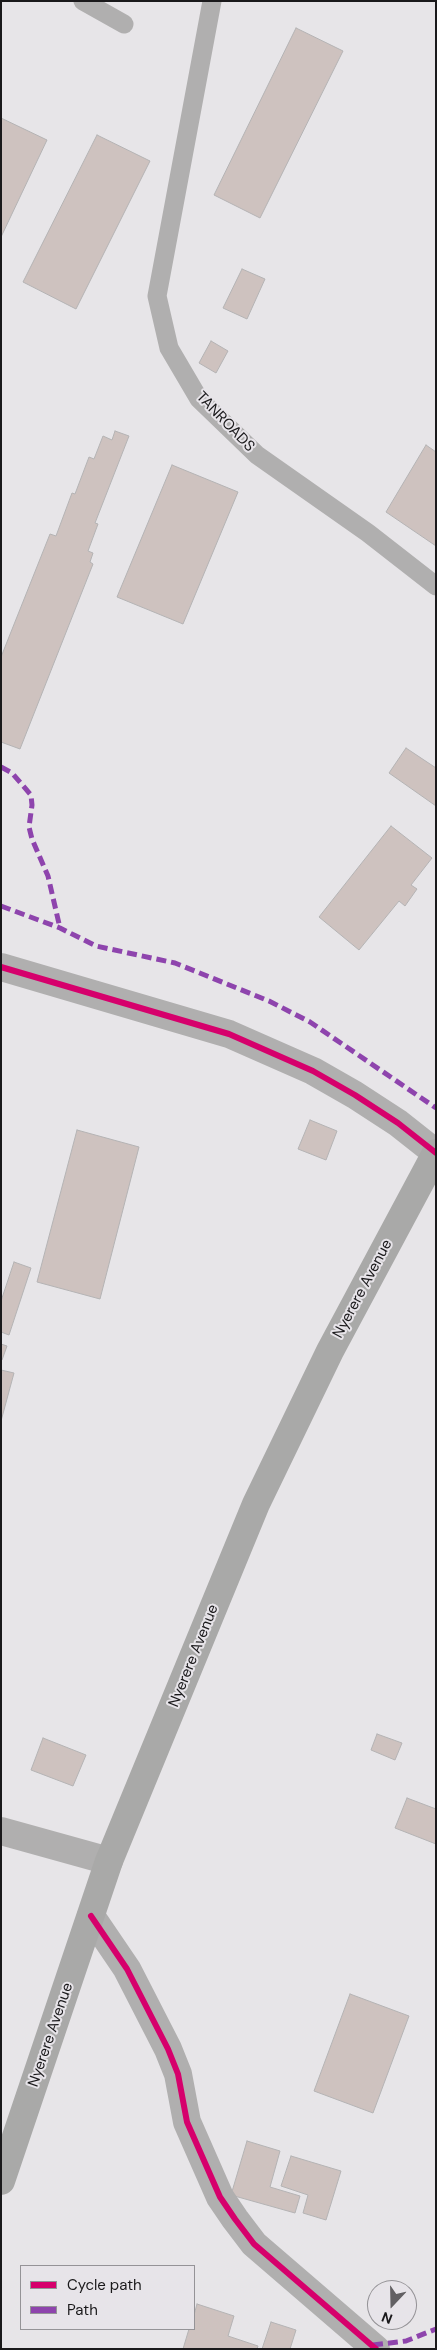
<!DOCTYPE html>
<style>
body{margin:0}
#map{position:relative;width:437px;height:2350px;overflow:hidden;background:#e7e5e8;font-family:"DM Sans",sans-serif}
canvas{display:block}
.frame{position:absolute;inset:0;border:2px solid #1a191b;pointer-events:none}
.legend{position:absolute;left:20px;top:2265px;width:175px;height:65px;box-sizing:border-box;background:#e7e4e9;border:1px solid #959397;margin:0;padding:6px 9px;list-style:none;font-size:15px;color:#1a191b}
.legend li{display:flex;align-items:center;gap:10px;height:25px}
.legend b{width:25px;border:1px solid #959397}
.north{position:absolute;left:367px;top:2280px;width:50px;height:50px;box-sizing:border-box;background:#e7e4e9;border:1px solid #959397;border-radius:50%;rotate:201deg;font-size:14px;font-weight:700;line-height:20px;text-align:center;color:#1a191b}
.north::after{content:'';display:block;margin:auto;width:18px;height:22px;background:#626063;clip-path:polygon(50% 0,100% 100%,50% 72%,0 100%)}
</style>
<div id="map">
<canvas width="437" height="2350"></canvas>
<div class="frame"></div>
<ul class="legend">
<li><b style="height:6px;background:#d6006c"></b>Cycle path</li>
<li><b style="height:6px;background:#8e44ad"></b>Path</li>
</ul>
<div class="north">N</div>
</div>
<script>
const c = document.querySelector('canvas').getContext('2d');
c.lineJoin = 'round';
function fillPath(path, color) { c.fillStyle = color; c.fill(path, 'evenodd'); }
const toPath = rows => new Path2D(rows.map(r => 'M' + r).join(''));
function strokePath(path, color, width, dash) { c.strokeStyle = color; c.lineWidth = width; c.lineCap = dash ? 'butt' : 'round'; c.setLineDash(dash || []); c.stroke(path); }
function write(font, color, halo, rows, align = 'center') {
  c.font = font + ' "DM Sans",sans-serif'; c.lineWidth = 4; c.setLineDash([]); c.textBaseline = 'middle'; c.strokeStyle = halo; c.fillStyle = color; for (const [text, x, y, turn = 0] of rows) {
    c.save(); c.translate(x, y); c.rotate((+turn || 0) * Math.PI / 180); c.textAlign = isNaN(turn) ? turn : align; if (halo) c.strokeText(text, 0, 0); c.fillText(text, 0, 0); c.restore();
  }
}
const building = toPath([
 [296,28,343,51,260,218,214,195,296,28],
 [1,118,47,140,1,237,1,118],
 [97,135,150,161,76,309,23,282,97,135],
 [242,269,265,279,247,319,223,308,242,269],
 [211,341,228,351,216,373,199,363,211,341],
 [115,431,129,436,95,523,98,524,88,551,93,553,90,562,93,564,20,749,1,742,1,657,50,534,56,536,72,493,75,494,89,457,94,459,103,436,112,440,115,431],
 [426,445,436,452,436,546,386,512,426,445],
 [172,465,238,492,183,624,117,597,172,465],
 [406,748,436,768,436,806,389,773,406,748],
 [391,826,432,858,411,885,417,889,405,906,399,901,359,950,319,917,391,826],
 [310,1120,337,1131,326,1160,298,1149,310,1120],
 [77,1130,139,1147,100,1299,37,1282,77,1130],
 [14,1262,31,1268,9,1335,1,1332,1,1301,14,1262],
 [1,1344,7,1346,2,1360,1,1360,1,1344],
 [1,1370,14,1373,1,1421,1,1370],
 [377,1734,402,1743,395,1760,371,1750,377,1734],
 [43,1738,86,1755,73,1786,31,1770,43,1738],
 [407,1798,436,1809,436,1844,395,1828,407,1798],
 [350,1994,409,2016,373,2113,314,2091,350,1994],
 [247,2141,280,2151,270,2187,300,2196,295,2213,231,2195,247,2141],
 [291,2156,341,2171,326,2220,303,2213,308,2195,281,2186,291,2156],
 [197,2304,234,2316,228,2336,258,2346,257,2349,183,2349,189,2329,194,2329,194,2315,197,2304],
 [271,2322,296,2330,290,2349,262,2349,271,2322]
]);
fillPath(building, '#cec2bf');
strokePath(building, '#b4b3b4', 1);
strokePath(toPath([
 [83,1,124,24],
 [212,1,157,296,169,348,199,399,257,455,368,533,436,586]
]), '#b0afaf', 19);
strokePath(toPath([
 [1,967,229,1034,313,1071,355,1095,398,1123,436,1153],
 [1,1831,109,1861],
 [91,1916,127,1969,168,2049,178,2074,187,2122,220,2197,235,2219,254,2244,376,2349]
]), '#b0afaf', 28);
strokePath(toPath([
 [1,2181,109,1861,256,1504,330,1351,436,1153]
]), '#a9a9a8', 28);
strokePath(toPath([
 [1,767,12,773,31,795,32,805,29,827,32,839,48,876,60,928],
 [1,906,60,928,96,946,175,963,269,1001,310,1022,436,1108],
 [373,2345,406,2341,436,2329]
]), '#8e44ad', 5, [10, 5]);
strokePath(toPath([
 [1,967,229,1034,313,1071,355,1095,398,1123,436,1153],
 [91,1916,127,1969,168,2049,178,2074,187,2122,220,2197,235,2219,254,2244,376,2349]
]), '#d6006c', 6);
write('15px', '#1a191b', '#e7e4e9', [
 ["TANROADS",225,422,46],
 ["Nyerere Avenue",363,1289,-62],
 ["Nyerere Avenue",194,1656,-68],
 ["Nyerere Avenue",51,2035,-71]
]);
</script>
